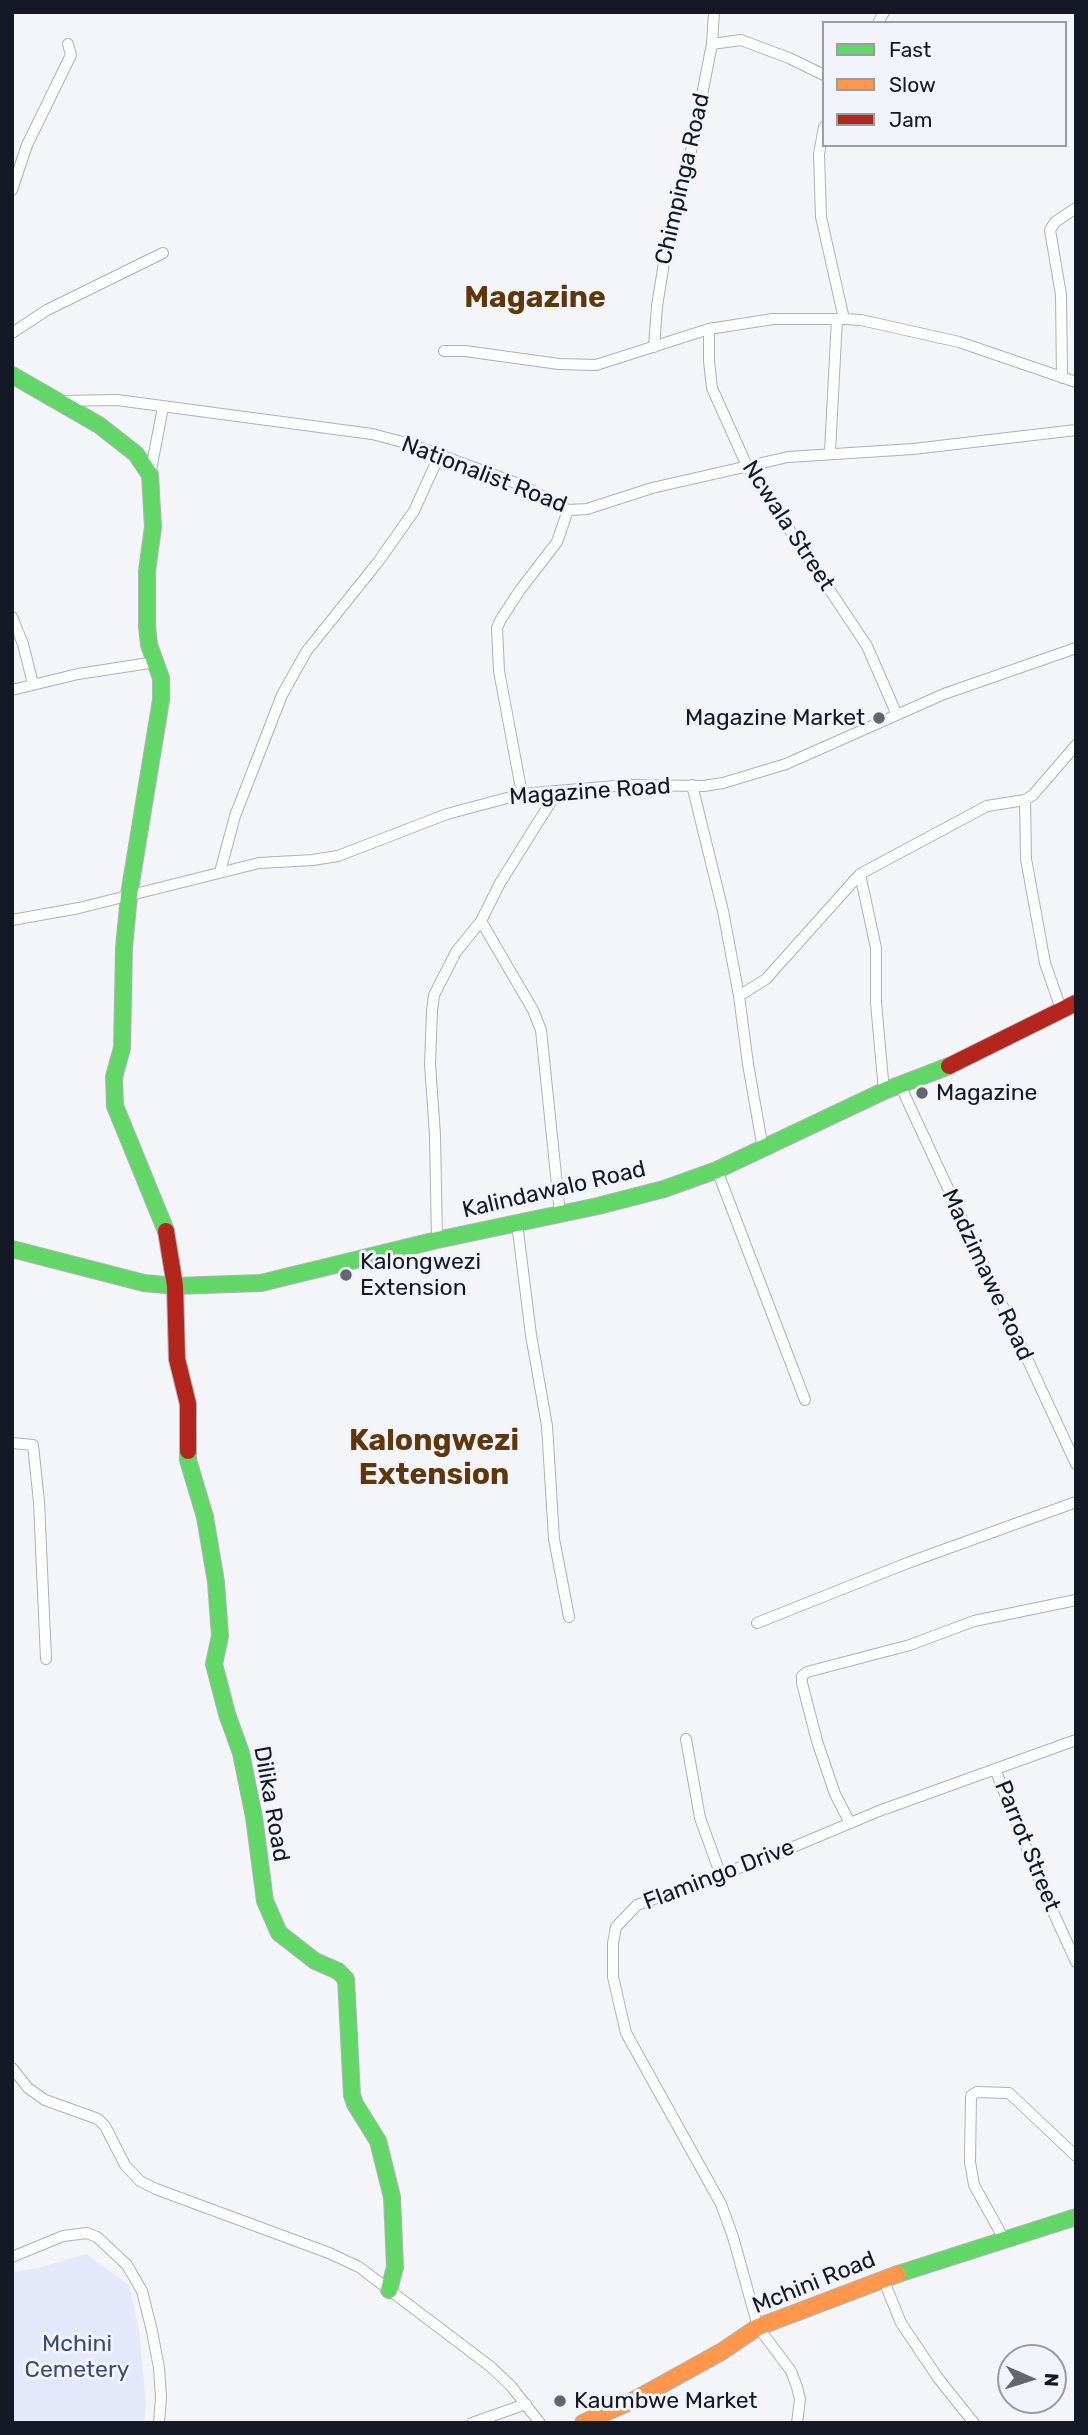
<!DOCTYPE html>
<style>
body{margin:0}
#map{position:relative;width:1088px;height:2435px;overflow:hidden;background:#f4f5f9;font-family:Rubik,sans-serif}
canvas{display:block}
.frame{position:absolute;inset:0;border:14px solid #151825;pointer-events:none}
.legend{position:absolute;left:822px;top:21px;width:245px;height:126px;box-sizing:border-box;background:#f2f4fb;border:2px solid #9a9ca5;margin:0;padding:9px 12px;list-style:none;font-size:21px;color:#151825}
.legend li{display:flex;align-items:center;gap:14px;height:35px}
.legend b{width:35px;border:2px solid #9a9ca5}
.north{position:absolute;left:997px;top:2344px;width:70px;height:70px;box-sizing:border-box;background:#f2f4fb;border:2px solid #9a9ca5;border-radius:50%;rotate:93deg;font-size:19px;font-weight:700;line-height:28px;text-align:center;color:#151825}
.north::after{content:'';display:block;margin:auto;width:24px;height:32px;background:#63656f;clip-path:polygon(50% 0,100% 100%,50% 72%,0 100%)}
</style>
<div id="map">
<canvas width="1088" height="2435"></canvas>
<div class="frame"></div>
<ul class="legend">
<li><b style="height:9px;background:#63d668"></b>Fast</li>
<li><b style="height:9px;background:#ff974d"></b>Slow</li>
<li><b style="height:9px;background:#b3261e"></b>Jam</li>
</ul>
<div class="north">N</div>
</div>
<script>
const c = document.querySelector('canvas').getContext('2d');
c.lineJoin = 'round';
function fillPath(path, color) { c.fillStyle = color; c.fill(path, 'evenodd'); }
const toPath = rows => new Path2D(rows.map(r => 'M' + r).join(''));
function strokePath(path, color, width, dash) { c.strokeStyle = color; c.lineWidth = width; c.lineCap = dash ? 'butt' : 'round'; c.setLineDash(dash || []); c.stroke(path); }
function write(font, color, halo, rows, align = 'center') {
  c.font = font + ' Rubik,sans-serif'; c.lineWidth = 6; c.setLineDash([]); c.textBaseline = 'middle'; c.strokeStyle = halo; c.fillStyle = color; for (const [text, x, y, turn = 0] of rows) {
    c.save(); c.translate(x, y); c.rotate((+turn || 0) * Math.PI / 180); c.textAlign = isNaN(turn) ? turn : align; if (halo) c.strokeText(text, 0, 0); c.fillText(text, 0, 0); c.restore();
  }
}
fillPath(toPath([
 [86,2254,129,2285,139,2330,146,2403,144,2423,12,2423,12,2272,38,2268]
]), '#e3e8fa');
const street = toPath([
 [878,23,884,12],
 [712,44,741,40,789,58,824,75],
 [824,127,819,154,821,217,844,319],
 [12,190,27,145,71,55,68,44],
 [709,329,709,361,712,388,747,466,867,646,897,715],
 [12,333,47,310,163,253],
 [654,347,657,306,669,232,691,151,712,44,714,12],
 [444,351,465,351,559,364,596,365,709,329,773,319,844,319,861,320,959,342,1076,382],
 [1062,378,1061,295,1050,230,1055,222,1076,208],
 [60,401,117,400,372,434,410,444,524,486,568,510,587,509,652,488,788,457,913,449,1076,430],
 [830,452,837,319],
 [150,475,163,407],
 [12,617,23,644,33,684],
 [12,690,78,674,156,662],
 [692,785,723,911,739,996,748,1064,763,1149],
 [522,794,499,671,497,628,501,619,520,590,557,542,568,510],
 [1025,800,1026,859,1045,963,1061,1009],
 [220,872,235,816,282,695,306,652,378,562,414,511,439,456],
 [860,874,876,948,876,1003,884,1091],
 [12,920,79,908,259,863,313,860,338,856,447,814,522,794,627,785,704,786,723,783,786,764,944,694,1076,648],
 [481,921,533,1010,541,1030,560,1214],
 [739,996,766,979,860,874,987,806,1025,800,1033,795,1076,745],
 [900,1085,1076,1464],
 [717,1170,805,1400],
 [517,1223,531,1335,547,1426,554,1539,569,1617],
 [437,1240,435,1135,430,1064,432,1011,434,995,456,952,481,921,500,883,557,792],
 [12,1443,33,1445,39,1502,46,1659],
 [757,1623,910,1562,1076,1502],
 [686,1739,700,1818,720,1873],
 [995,1769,1045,1894,1076,1962],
 [850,1823,835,1794,817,1741,802,1683,802,1676,807,1672,910,1645,974,1621,1076,1600],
 [12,2068,28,2088,45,2100,98,2119,105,2126,125,2165,140,2181,156,2189,329,2253,359,2267,491,2367,511,2386,540,2423],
 [1004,2239,974,2185,970,2162,971,2096,977,2092,1009,2093,1076,2156],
 [12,2257,63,2236,87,2233,97,2237,127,2265,142,2291,152,2331,159,2368,161,2397,159,2423],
 [883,2279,901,2323,938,2378,974,2423],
 [472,2423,526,2404],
 [797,2423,800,2399,797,2387,791,2371,758,2327,733,2237,721,2204,626,2033,613,1977,613,1943,616,1927,637,1905,774,1855,879,1811,1076,1740]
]);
const fast = toPath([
 [12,375,99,425,136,454,150,475,153,527,147,571,147,626,149,645,161,678,161,700,129,895,124,948,122,1048,114,1077,115,1106,166,1231],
 [12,1249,144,1283,175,1286,261,1283,437,1240,598,1206,664,1189,717,1170,884,1091,949,1066],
 [188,1451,188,1460,205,1517,216,1582,220,1636,214,1664,227,1714,241,1753,254,1817,265,1901,279,1933,315,1961,338,1971,346,1979,352,2095,355,2104,378,2141,392,2197,395,2267,389,2290],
 [898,2274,1076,2217]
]);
const slow = toPath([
 [583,2423,636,2399,721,2352,758,2327,898,2274]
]);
const jam = toPath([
 [949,1066,1076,1003],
 [166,1231,175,1286,177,1359,188,1404,188,1451]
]);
strokePath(street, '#afb1b9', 12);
strokePath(fast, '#afb1b9', 18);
strokePath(slow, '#afb1b9', 18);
strokePath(jam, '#afb1b9', 18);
strokePath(street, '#fdfefe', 10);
strokePath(fast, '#63d668', 16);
strokePath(slow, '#ff974d', 16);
strokePath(jam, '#b3261e', 16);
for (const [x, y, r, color] of [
 [879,718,7,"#63656f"],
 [922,1093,7,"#63656f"],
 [346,1275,7,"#63656f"],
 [560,2401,7,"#63656f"]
]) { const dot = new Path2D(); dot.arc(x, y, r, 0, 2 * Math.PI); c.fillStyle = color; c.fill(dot); strokePath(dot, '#f2f4fb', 2.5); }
write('23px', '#151825', '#f2f4fb', [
 ["Chimpinga Road",683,179,-77],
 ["Nationalist Road",484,475,21],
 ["Ncwala Street",788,526,57],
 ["Magazine Road",590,792,-4],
 ["Kalindawalo Road",554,1190,-13],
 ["Madzimawe Road",987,1275,65],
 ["Dilika Road",271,1804,80],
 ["Parrot Street",1027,1846,68],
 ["Flamingo Drive",719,1875,-21],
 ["Mchini Road",814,2283,-22]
]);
write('23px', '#151825', '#f2f4fb', [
 ["Magazine Market",865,718,"right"],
 ["Magazine",936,1093],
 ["Kalongwezi",360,1262],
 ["Extension",360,1288],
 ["Kaumbwe Market",574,2401]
], 'left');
write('23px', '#3e4a79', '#f2f4fb', [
 ["Mchini",77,2344],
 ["Cemetery",77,2370]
]);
write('bold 30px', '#60370b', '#f2f4fb', [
 ["Magazine",535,298],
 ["Kalongwezi",434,1441],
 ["Extension",434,1475]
]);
</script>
